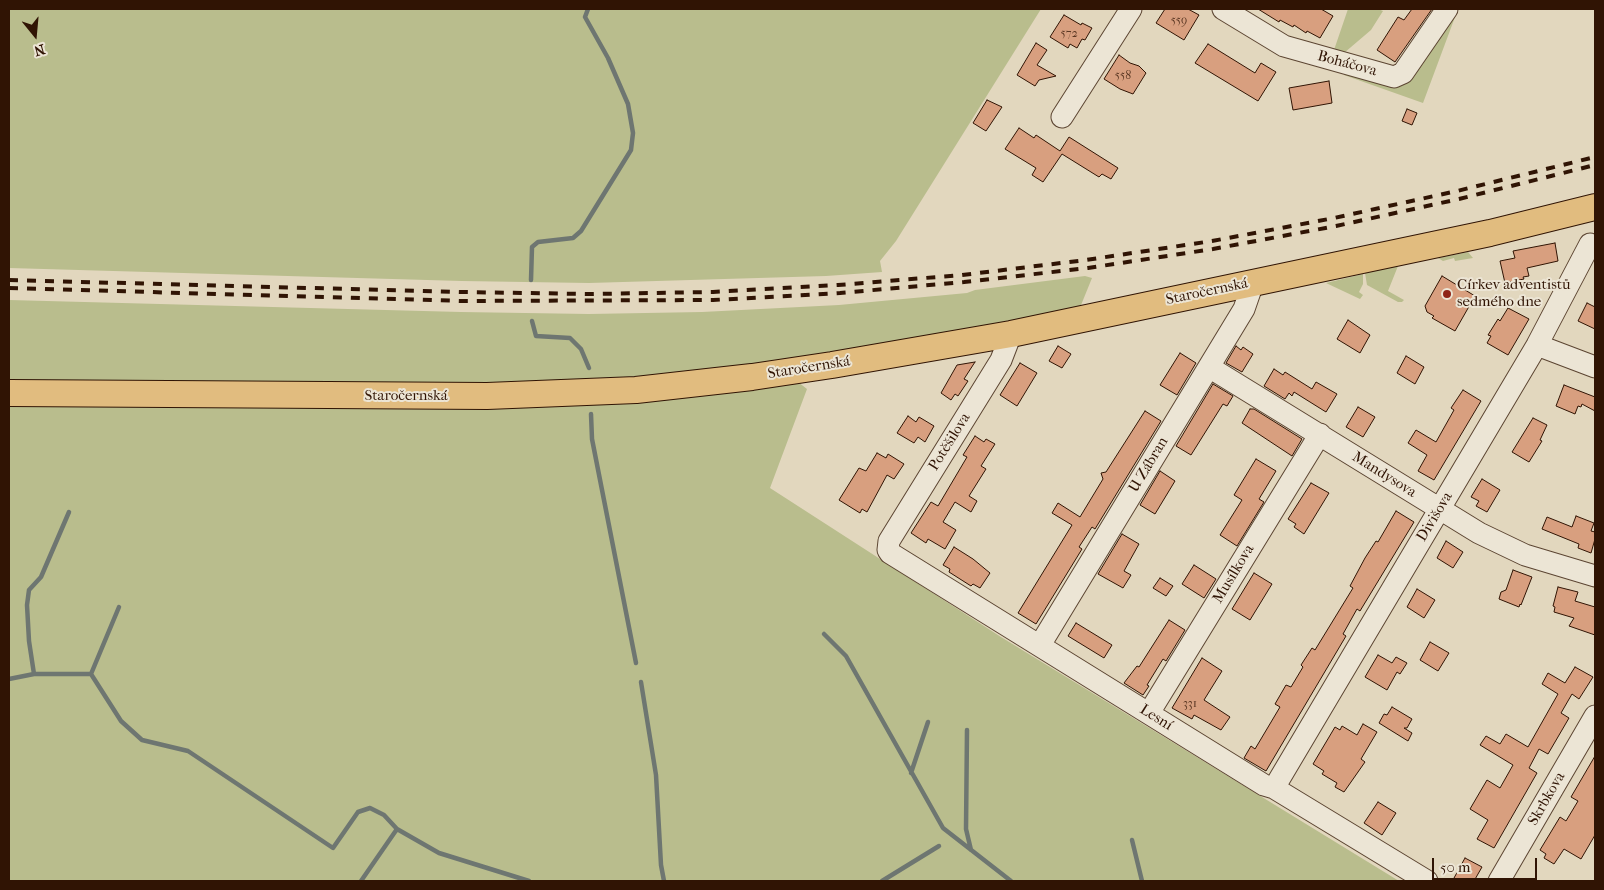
<!DOCTYPE html>
<meta charset="utf-8">
<style>
body{margin:0}
#map{position:relative;width:1604px;height:890px;overflow:hidden;background:#e2d7be;font-family:"IM FELL French Canon",serif}
canvas{display:block}
.frame{position:absolute;inset:0;border:10px solid #301404;pointer-events:none}
.north{position:absolute;left:10px;top:10px;width:50px;height:50px;-webkit-text-stroke:4px #ece5d5;paint-order:stroke;rotate:163deg;font-size:14px;font-weight:700;line-height:20px;text-align:center;color:#301404}
.north::after{content:'';display:block;margin:auto;width:18px;height:22px;background:#301404;clip-path:polygon(50% 0,100% 100%,50% 72%,0 100%)}
.scale{position:absolute;left:1432px;top:858px;width:105px;height:22px;box-sizing:border-box;border:2px solid #301404;border-top:0;padding-left:6px;font-size:15px;line-height:18px;white-space:nowrap;color:#301404;-webkit-text-stroke:4px #ece5d5;paint-order:stroke}
</style>
<div id="map">
<canvas width="1604" height="890"></canvas>
<div class="frame"></div>
<div class="north">N</div>
<div class="scale">50 m</div>
</div>
<script>
const c = document.querySelector('canvas').getContext('2d');
c.lineJoin = 'round';
function fillPath(path, color) { c.fillStyle = color; c.fill(path, 'evenodd'); }
const toPath = rows => new Path2D(rows.map(r => 'M' + r).join(''));
function strokePath(path, color, width, dash) { c.strokeStyle = color; c.lineWidth = width; c.lineCap = dash ? 'butt' : 'round'; c.setLineDash(dash || []); c.stroke(path); }
function write(font, color, halo, rows, align = 'center') {
  c.font = font + ' "IM FELL French Canon",serif'; c.lineWidth = 4; c.setLineDash([]); c.textBaseline = 'middle'; c.strokeStyle = halo; c.fillStyle = color; for (const [text, x, y, turn = 0] of rows) {
    c.save(); c.translate(x, y); c.rotate((+turn || 0) * Math.PI / 180); c.textAlign = isNaN(turn) ? turn : align; if (halo) c.strokeText(text, 0, 0); c.fillText(text, 0, 0); c.restore();
  }
}
fillPath(toPath([
 [9,9,1041,9,896,241,880,261,882,272,826,276,589,283,462,281,9,268],
 [1348,9,1378,9,1383,11,1371,30,1344,53,1334,50],
 [1456,9,1458,9,1423,103,1344,75,1347,66,1402,82],
 [1468,252,1473,258,1455,261,1454,258,1443,261,1438,258],
 [1398,266,1388,291,1404,300,1402,302,1398,302,1367,285,1365,273],
 [1363,274,1363,284,1359,292,1363,295,1360,299,1326,283],
 [1085,276,1092,278,1079,310,954,334,750,365,635,378,466,386,9,381,9,300,461,312,589,314,702,312,839,305,967,293,975,290],
 [798,382,807,389,770,488,1001,637,1399,881,9,881,9,404]
]), '#b9bd8d');
strokePath(toPath([
 [531,280,532,247,538,242,573,238,581,231,631,150,633,133,628,104,608,58,585,17,588,9],
 [532,321,536,336,570,338,581,349,589,368],
 [591,414,592,439,636,663],
 [824,634,846,656,943,828,1011,881],
 [34,674,29,641,27,605,29,590,41,577,69,512],
 [91,674,119,607],
 [9,679,34,674,91,674,121,721,142,740,188,751,333,848,358,812,370,808,384,815,397,829,439,853,529,881],
 [641,682,656,775,661,865,664,881],
 [967,730,966,829,971,850],
 [911,773,928,722],
 [1132,840,1142,881],
 [361,881,397,829],
 [882,881,939,846]
]), '#6e7671', 4.5);
const building = toPath([
 [1165,9,1188,9,1199,15,1184,40,1156,23,1165,9],
 [1258,9,1321,9,1333,16,1320,38,1307,31,1306,33,1294,25,1293,27,1280,20,1279,22,1258,9],
 [1412,9,1432,9,1395,62,1377,50,1398,17,1404,20,1412,9],
 [1064,15,1081,25,1082,23,1092,28,1085,40,1082,39,1077,48,1070,44,1068,48,1050,37,1064,15],
 [1036,43,1047,50,1037,65,1056,76,1039,80,1035,86,1017,75,1036,43],
 [1208,44,1255,73,1261,63,1276,72,1258,101,1195,63,1208,44],
 [1119,55,1130,63,1139,66,1146,73,1133,94,1120,89,1104,79,1119,55],
 [1329,81,1332,103,1293,110,1289,88,1329,81],
 [987,100,1002,107,986,131,973,123,987,100],
 [1407,109,1417,113,1412,125,1402,121,1407,109],
 [1019,128,1034,138,1036,135,1060,151,1069,137,1118,168,1111,179,1102,174,1099,177,1062,154,1043,182,1032,175,1036,168,1005,149,1019,128],
 [1555,243,1558,261,1527,268,1529,276,1523,277,1524,279,1505,283,1500,261,1515,258,1513,251,1555,243],
 [1442,276,1475,296,1455,331,1432,318,1434,316,1427,312,1425,306,1442,276],
 [1587,303,1595,307,1595,329,1578,321,1587,303],
 [1508,308,1529,319,1508,355,1487,343,1491,336,1488,335,1498,319,1500,321,1508,308],
 [1348,320,1370,335,1360,353,1337,339,1348,320],
 [1058,346,1071,354,1062,368,1049,361,1058,346],
 [1236,346,1241,350,1243,347,1253,354,1242,372,1226,363,1236,346],
 [1180,353,1196,363,1177,395,1160,385,1180,353],
 [1406,356,1424,367,1415,384,1397,373,1406,356],
 [975,362,964,379,968,381,958,396,955,394,951,400,941,393,957,365,975,362],
 [1020,363,1037,373,1017,406,1000,395,1020,363],
 [1274,369,1283,375,1285,372,1312,389,1316,382,1337,394,1326,412,1294,392,1292,396,1289,393,1285,399,1264,386,1274,369],
 [1213,384,1233,396,1227,406,1223,404,1191,455,1176,446,1213,384],
 [1564,385,1595,397,1595,411,1582,404,1581,407,1578,406,1575,414,1556,406,1564,385],
 [1463,390,1481,401,1434,480,1418,471,1427,455,1408,443,1416,430,1436,442,1454,410,1451,408,1463,390],
 [1358,407,1375,417,1363,437,1346,427,1358,407],
 [1250,409,1254,409,1302,439,1292,456,1242,423,1250,409],
 [1145,411,1161,421,1095,529,1092,527,1079,547,1082,549,1036,624,1018,613,1072,525,1052,513,1058,503,1080,517,1103,479,1101,473,1106,472,1145,411],
 [908,416,916,422,919,417,934,426,925,442,918,437,914,443,897,433,908,416],
 [1533,418,1547,425,1540,440,1542,441,1529,462,1512,452,1533,418],
 [975,436,984,442,986,439,995,444,981,466,986,469,969,496,977,501,971,512,955,502,943,522,956,530,945,549,928,539,926,543,911,533,931,502,938,506,967,457,963,455,975,436],
 [877,453,886,458,888,454,904,464,894,479,887,475,867,512,862,509,860,513,839,500,859,468,866,471,877,453],
 [1256,459,1276,471,1259,499,1264,502,1237,546,1220,535,1242,500,1234,495,1256,459],
 [1160,471,1175,481,1155,514,1140,505,1160,471],
 [1482,479,1500,490,1487,512,1476,506,1479,501,1471,497,1482,479],
 [1311,483,1329,493,1304,534,1294,527,1296,524,1288,519,1311,483],
 [1396,511,1414,522,1360,611,1357,609,1343,634,1346,636,1266,771,1244,758,1251,746,1255,749,1280,707,1275,704,1286,685,1291,687,1303,667,1301,665,1312,648,1315,650,1353,588,1350,586,1365,558,1376,541,1378,542,1396,511],
 [1576,516,1594,523,1591,531,1595,532,1595,539,1591,553,1578,548,1579,544,1542,529,1547,517,1572,527,1576,516],
 [1122,534,1139,544,1124,571,1131,575,1123,588,1098,574,1122,534],
 [1446,541,1463,552,1453,568,1437,558,1446,541],
 [954,547,973,559,990,573,980,588,973,584,971,586,949,572,950,569,943,565,954,547],
 [1194,565,1216,579,1204,598,1182,584,1194,565],
 [1513,570,1532,577,1521,605,1520,604,1519,607,1499,599,1501,592,1506,590,1513,570],
 [1254,573,1272,584,1250,620,1232,609,1254,573],
 [1160,578,1173,586,1166,596,1153,588,1160,578],
 [1558,587,1578,592,1575,601,1595,607,1595,635,1569,626,1574,618,1554,612,1555,607,1553,606,1558,587],
 [1417,589,1435,600,1424,618,1407,607,1417,589],
 [1169,620,1185,630,1166,661,1163,659,1147,685,1149,686,1143,695,1124,683,1137,666,1139,667,1169,620],
 [1076,623,1112,645,1104,658,1068,636,1076,623],
 [1430,642,1449,653,1438,671,1420,660,1430,642],
 [1378,655,1392,663,1396,657,1407,663,1400,674,1397,672,1387,690,1365,677,1378,655],
 [1202,658,1222,671,1204,700,1230,717,1221,730,1194,715,1192,719,1172,708,1202,658],
 [1575,667,1593,677,1579,699,1572,694,1561,713,1569,718,1548,754,1539,749,1529,768,1537,773,1494,848,1477,839,1488,820,1470,809,1487,780,1500,788,1513,765,1480,745,1486,736,1500,744,1506,734,1528,747,1558,694,1542,684,1548,673,1565,683,1575,667],
 [1392,707,1412,719,1407,728,1404,728,1412,733,1408,741,1379,723,1384,714,1387,715,1392,707],
 [1363,724,1377,732,1361,759,1365,762,1344,792,1335,787,1337,783,1322,774,1324,771,1313,764,1335,727,1340,730,1342,726,1357,735,1363,724],
 [1595,756,1595,835,1581,859,1564,849,1554,864,1544,858,1546,854,1540,850,1560,817,1566,821,1578,801,1571,797,1595,756],
 [1378,802,1396,813,1382,835,1364,823,1378,802],
 [1465,858,1482,867,1474,881,1460,881,1454,878,1465,858]
]);
fillPath(building, '#d89f7f');
strokePath(building, '#301404', 1);
const minor = toPath([
 [1223,9,1284,46,1394,77,1403,73,1447,9],
 [1062,117,1131,9],
 [1011,334,1001,360,889,541,888,550,890,553,1264,785,1274,788,1427,881],
 [1537,345,1595,367],
 [1209,367,1479,533,1525,555,1595,576],
 [1040,645,1244,309,1253,283],
 [1149,713,1320,434],
 [1274,788,1537,345,1590,244],
 [1499,881,1595,716]
]);
const major = toPath([
 [9,393,487,396,636,390,752,377,832,365,1011,334,1490,233,1595,207]
]);
strokePath(minor, '#5c4532', 23);
strokePath(major, '#301404', 28);
strokePath(minor, '#ece5d5', 21);
strokePath(major, '#e1bc7f', 26);
strokePath(toPath([
 [9,280,461,292,589,294,713,292,838,285,962,275,1086,260,1212,241,1334,218,1457,191,1595,157],
 [9,288,463,301,713,300,840,293,964,282,1088,268,1213,249,1336,226,1459,199,1595,165]
]), '#301404', 4, [9, 9]);
for (const [x, y, r, color] of [
 [1447,294,5,"#8f2418"]
]) { const dot = new Path2D(); dot.arc(x, y, r, 0, 2 * Math.PI); c.fillStyle = color; c.fill(dot); strokePath(dot, '#ece5d5', 2); }
write('12px', '#5a3723', null, [
 ["559",1179,21],
 ["572",1069,34],
 ["558",1123,76],
 ["331",1190,704]
]);
write('15px', '#301404', '#ece5d5', [
 ["Boháčova",1347,64,15],
 ["Staročernská",1207,292,-12],
 ["Staročernská",809,368,-9],
 ["Staročernská",406,396],
 ["Potěšilova",950,442,-58],
 ["U Zábran",1149,465,-59],
 ["Mandysova",1384,475,32],
 ["Divišova",1435,517,-59],
 ["Musílkova",1234,574,-59],
 ["Lesní",1156,718,32],
 ["Skrbkova",1547,799,-60]
]);
write('15px', '#301404', '#ece5d5', [
 ["Církev adventistů",1457,285],
 ["sedmého dne",1457,302]
], 'left');
</script>
